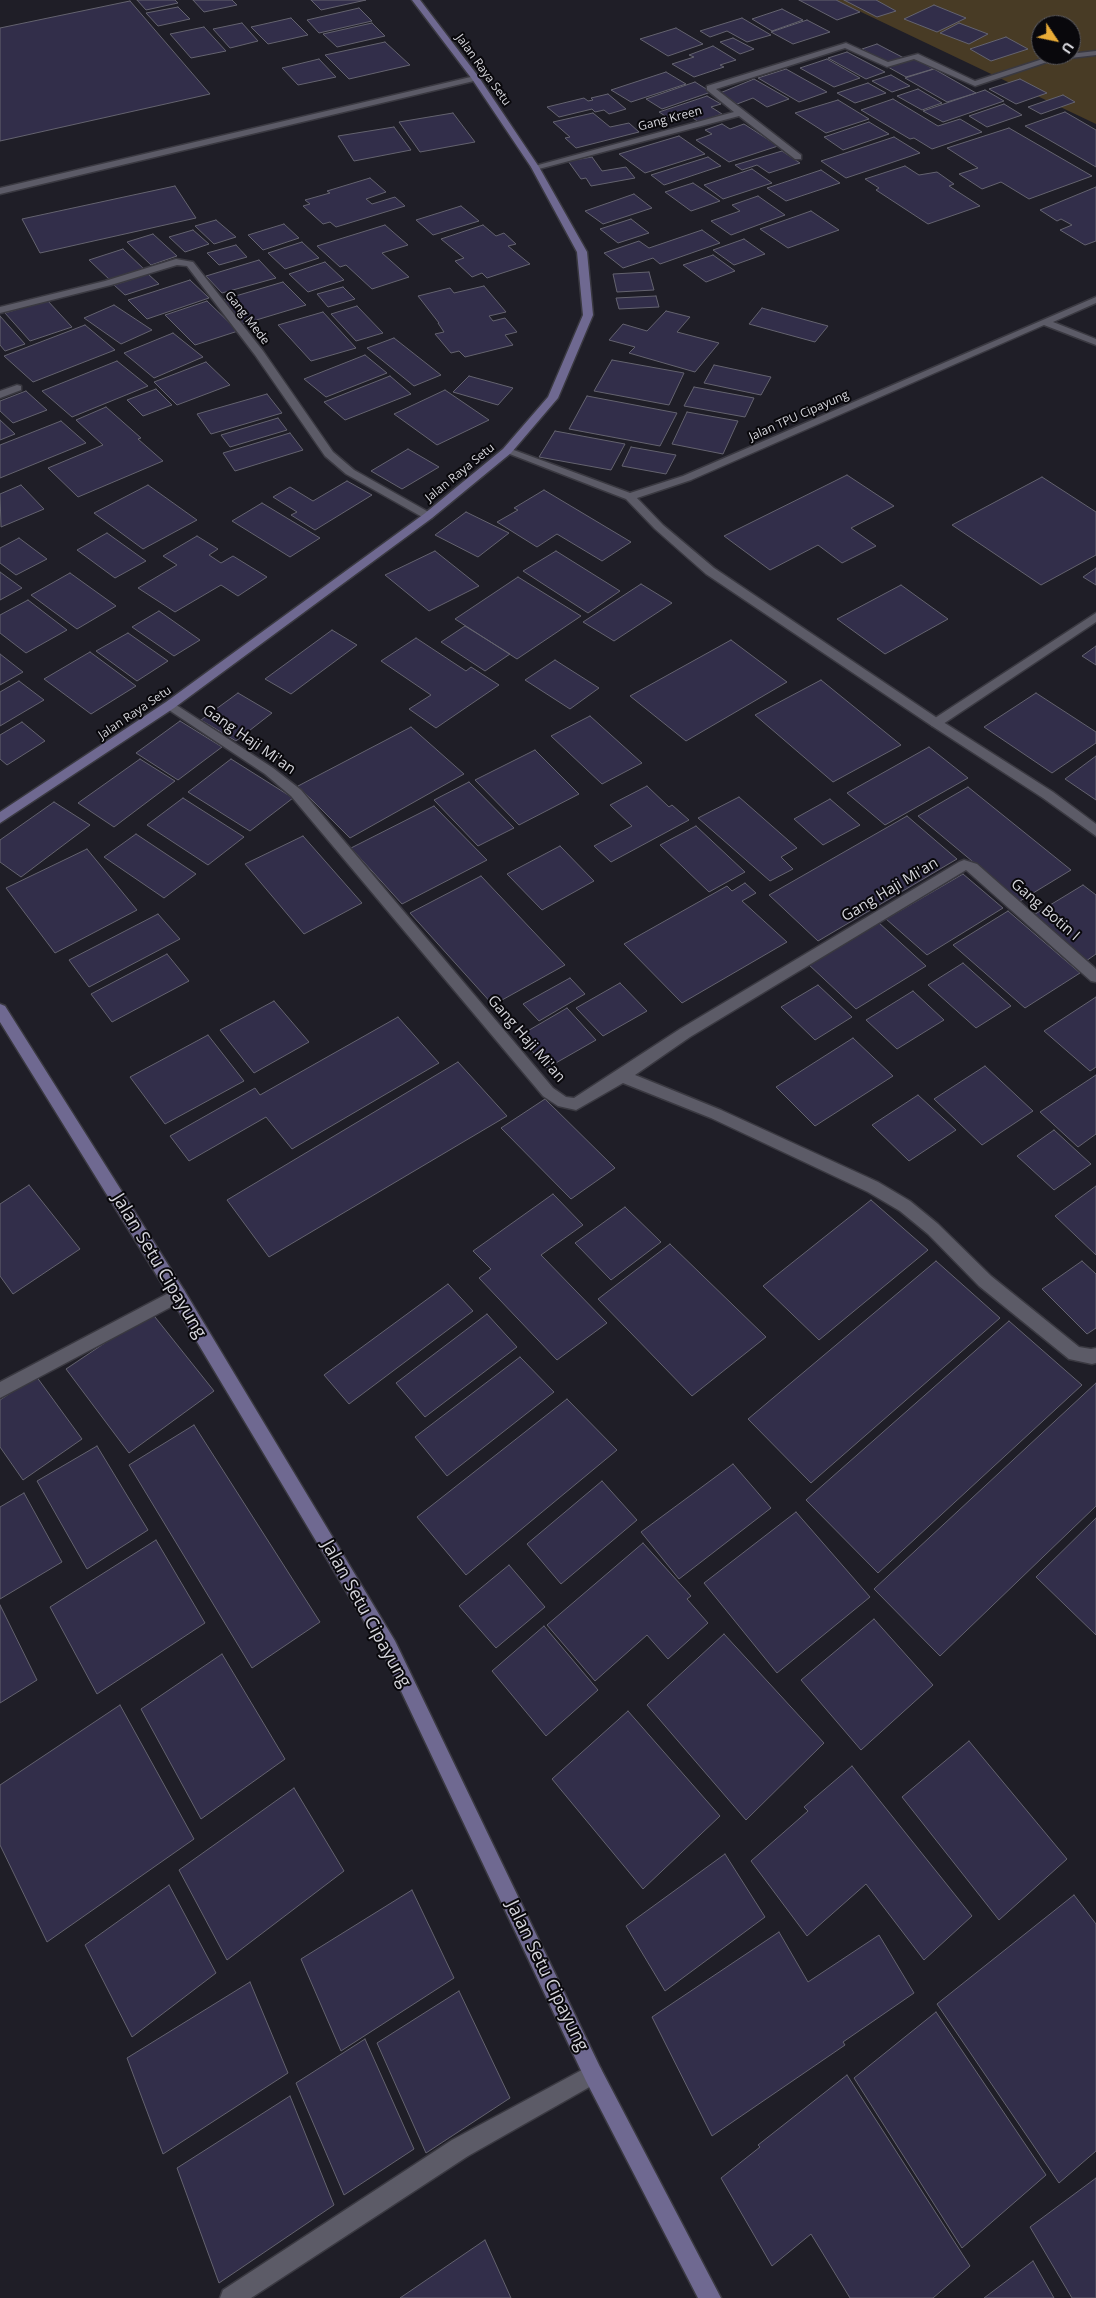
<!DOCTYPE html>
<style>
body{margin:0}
#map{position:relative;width:1096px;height:2298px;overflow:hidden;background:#1f1e27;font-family:"Open Sans",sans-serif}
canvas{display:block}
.north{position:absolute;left:1031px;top:15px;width:50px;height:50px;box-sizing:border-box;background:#09080c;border:1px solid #5b5a5f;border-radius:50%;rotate:124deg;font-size:14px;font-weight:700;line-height:20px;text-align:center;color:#d5d5db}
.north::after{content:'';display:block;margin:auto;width:18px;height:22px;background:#e8ab37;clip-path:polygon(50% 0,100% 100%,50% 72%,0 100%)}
</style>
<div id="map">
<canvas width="1096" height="2298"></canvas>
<div class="north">U</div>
</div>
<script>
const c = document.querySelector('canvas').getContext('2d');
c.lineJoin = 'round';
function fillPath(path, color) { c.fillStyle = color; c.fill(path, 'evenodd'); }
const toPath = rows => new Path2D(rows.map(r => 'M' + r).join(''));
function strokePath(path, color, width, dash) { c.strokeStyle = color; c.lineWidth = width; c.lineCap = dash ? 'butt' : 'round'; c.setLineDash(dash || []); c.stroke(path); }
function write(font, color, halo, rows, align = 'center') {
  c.font = font + ' "Open Sans",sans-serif'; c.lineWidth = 4; c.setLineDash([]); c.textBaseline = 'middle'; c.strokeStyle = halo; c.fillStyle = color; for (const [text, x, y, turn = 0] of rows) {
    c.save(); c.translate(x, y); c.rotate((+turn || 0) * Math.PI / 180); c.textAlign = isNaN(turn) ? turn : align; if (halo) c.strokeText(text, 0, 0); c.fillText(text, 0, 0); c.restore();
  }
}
fillPath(toPath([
 [836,0,1096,0,1096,124],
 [1041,25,1071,25,1071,55,1041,55]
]), '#483b25');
const building = toPath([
 [137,0,175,0,178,3,146,10,137,0],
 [193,0,232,0,237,5,204,12,193,0],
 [311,0,366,0,321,10,311,0],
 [799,0,836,0,860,12,837,20,799,0],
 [844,0,876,0,896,11,877,17,844,0],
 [130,1,210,94,0,141,0,28,130,1],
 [934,5,966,18,937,32,904,19,934,5],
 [178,7,190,19,158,26,146,13,178,7],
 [359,8,372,21,319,33,307,20,359,8],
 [782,9,803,20,772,31,752,19,782,9],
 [291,18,308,35,268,44,251,27,291,18],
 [742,18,771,35,747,42,727,31,710,37,700,31,742,18],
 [807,20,830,32,793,44,771,32,807,20],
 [242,23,258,41,230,48,213,29,242,23],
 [372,23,385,36,337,47,323,34,372,23],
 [959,23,988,34,969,44,940,33,959,23],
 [204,27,226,51,191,58,170,34,204,27],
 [676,28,703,44,668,56,640,39,676,28],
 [1006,37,1028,49,991,61,970,49,1006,37],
 [733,38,754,49,740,54,720,42,733,38],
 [385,42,410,65,349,79,325,55,385,42],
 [877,44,904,58,888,64,862,49,877,44],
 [713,46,736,60,720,65,724,67,694,77,672,64,694,57,689,55,713,46],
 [847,52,885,72,866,79,828,58,847,52],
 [915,58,933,69,906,77,888,67,915,58],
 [319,59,336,77,298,85,282,68,319,59],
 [827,59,860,78,834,87,800,68,827,59],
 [786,69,827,92,799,102,758,78,786,69],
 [934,69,976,93,947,102,905,78,934,69],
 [666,72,686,84,631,102,611,90,666,72],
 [891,75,910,86,892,92,872,81,891,75],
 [754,79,789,99,767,107,753,98,737,104,720,93,754,79],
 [1020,79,1047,93,1016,104,989,89,1020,79],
 [695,82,711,92,662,109,646,99,695,82],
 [868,83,886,93,855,103,837,93,868,83],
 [918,89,942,103,922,110,897,96,918,89],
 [985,90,1004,101,943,122,923,111,985,90],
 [608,94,626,109,609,114,604,110,595,112,592,109,559,117,547,107,584,98,588,101,593,100,591,98,608,94],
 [1063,95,1075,102,1041,114,1028,107,1063,95],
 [707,96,721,104,711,107,722,114,699,122,688,115,673,121,659,112,707,96],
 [893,99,938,126,960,119,982,132,932,149,914,138,910,139,861,110,893,99],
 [838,100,869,119,826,133,795,113,838,100],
 [1004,104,1022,115,987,127,969,116,1004,104],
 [1065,112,1096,130,1096,167,1025,126,1065,112],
 [453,113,475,142,420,152,399,122,453,113],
 [593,113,610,127,629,123,639,132,576,148,565,138,570,137,553,122,593,113],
 [869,122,889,134,843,150,824,137,869,122],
 [722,124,730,129,744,124,778,146,729,162,696,140,712,134,705,130,722,124],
 [394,127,411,150,354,161,338,136,394,127],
 [1009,128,1092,176,1029,199,1001,182,982,189,959,174,978,168,947,148,1009,128],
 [679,136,705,154,645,173,619,154,679,136],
 [894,137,920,153,846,178,821,161,894,137],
 [782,151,800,163,769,173,757,165,742,170,735,165,782,151],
 [592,157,602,171,626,167,635,178,591,186,586,178,581,179,568,161,592,157],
 [708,157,721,166,664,185,651,175,708,157],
 [905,166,919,175,937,172,954,184,949,186,980,206,928,224,876,190,879,188,865,179,905,166],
 [752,169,772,183,723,199,704,185,752,169],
 [821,170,840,183,786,201,767,188,821,170],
 [370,178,386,192,366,199,372,204,395,197,405,206,336,227,330,222,323,224,303,206,310,204,305,200,330,193,327,191,370,178],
 [693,183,720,201,691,211,665,192,693,183],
 [175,186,196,218,40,253,22,219,175,186],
 [1096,187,1096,241,1085,245,1060,230,1072,225,1061,219,1057,221,1040,210,1096,187],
 [634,194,652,208,603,224,585,211,634,194],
 [758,196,785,215,731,235,711,221,740,211,732,205,758,196],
 [461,206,479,221,433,235,416,220,461,206],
 [811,211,839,230,788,248,760,229,811,211],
 [631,219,649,233,618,243,600,229,631,219],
 [216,220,236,237,214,244,195,226,216,220],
 [284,224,299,238,263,250,248,235,284,224],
 [385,225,408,245,382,253,409,277,372,289,346,265,340,267,317,246,385,225],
 [483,225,496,236,504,233,516,244,508,246,530,264,487,278,482,273,472,277,455,261,464,258,441,239,483,225],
 [193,230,209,244,185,252,169,237,193,230],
 [702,230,720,243,660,264,653,258,623,268,604,253,639,241,649,248,702,230],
 [153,234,177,256,151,265,127,242,153,234],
 [744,239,765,254,734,265,713,250,744,239],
 [302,242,319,258,285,269,268,253,302,242],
 [236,245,247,257,219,265,207,253,236,245],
 [123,249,145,270,111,281,89,260,123,249],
 [713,255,735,271,706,282,683,265,713,255],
 [259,260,276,278,222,293,206,276,259,260],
 [325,262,344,280,308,292,289,274,325,262],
 [649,272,654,290,617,292,613,274,649,272],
 [148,274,159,284,125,295,114,285,148,274],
 [190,280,209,298,147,319,128,300,190,280],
 [283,282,306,305,243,324,222,300,283,282],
 [484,286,506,312,489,316,493,321,505,318,517,332,505,335,513,345,465,357,459,351,451,353,435,334,444,332,438,323,439,323,418,296,450,288,454,293,484,286],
 [343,287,355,299,328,307,317,294,343,287],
 [656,296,659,307,619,309,616,298,656,296],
 [47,300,72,327,30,341,5,313,47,300],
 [207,301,238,331,195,345,165,315,207,301],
 [114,305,152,330,121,344,84,318,114,305],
 [357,306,383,333,356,341,331,314,357,306],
 [762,308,828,326,815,342,749,324,762,308],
 [666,311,690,317,677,332,719,343,695,372,629,353,635,347,609,340,623,324,647,331,666,311],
 [323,312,356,348,311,361,278,325,323,312],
 [0,316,25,344,5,351,0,345,0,316],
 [85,325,115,350,33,382,4,356,85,325],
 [173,333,203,357,154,378,124,353,173,333],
 [394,338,441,375,414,386,367,348,394,338],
 [365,355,387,373,326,397,304,379,365,355],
 [612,360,684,373,669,405,594,391,612,360],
 [117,361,148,386,72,417,42,391,117,361],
 [206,362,230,385,177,405,154,382,206,362],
 [714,365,771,377,761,395,704,383,714,365],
 [390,376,411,394,345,420,324,402,390,376],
 [469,376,513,388,498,405,453,392,469,376],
 [694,387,754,398,745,417,684,406,694,387],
 [156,389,172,405,143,416,127,400,156,389],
 [445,390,489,420,437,445,394,414,445,390],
 [26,391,47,410,13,423,0,411,0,401,26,391],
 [267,394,282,413,211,434,197,414,267,394],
 [587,396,677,413,660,446,569,429,587,396],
 [106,407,141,438,138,439,163,461,78,497,48,468,103,445,76,420,106,407],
 [687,412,738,421,723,454,672,444,687,412],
 [278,418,287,430,230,447,221,435,278,418],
 [0,420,15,434,0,440,0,420],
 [61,421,86,443,0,478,0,445,61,421],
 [555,431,625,444,611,470,539,457,555,431],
 [290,433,303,450,235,471,223,453,290,433],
 [631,447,676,455,666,474,622,466,631,447],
 [408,449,439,467,402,489,371,471,408,449],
 [847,475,894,506,851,528,876,546,842,563,818,545,770,570,724,536,847,475],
 [1042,477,1096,512,1096,555,1041,585,952,525,1042,477],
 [347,481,372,495,315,530,291,515,297,512,273,497,290,487,313,501,347,481],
 [21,485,44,509,1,527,0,494,21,485],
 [148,485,197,520,143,549,94,513,148,485],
 [544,490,631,542,602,561,557,534,537,547,497,522,518,510,514,508,544,490],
 [262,503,320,538,290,557,232,521,262,503],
 [466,512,509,533,478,557,435,535,466,512],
 [107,533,146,561,115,578,77,550,107,533],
 [197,536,218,549,209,555,221,563,233,556,267,577,238,596,221,585,175,612,138,588,177,565,163,556,197,536],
 [19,538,47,559,16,575,0,563,0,548,19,538],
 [435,551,479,586,429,611,385,575,435,551],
 [556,551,620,591,588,613,523,571,556,551],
 [1096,568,1096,585,1083,577,1096,568],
 [0,572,22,588,0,600,0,572],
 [70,573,116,606,77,629,31,595,70,573],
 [518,577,581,616,517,659,455,619,518,577],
 [641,584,672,603,614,641,583,622,641,584],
 [901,585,948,619,885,654,837,619,901,585],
 [28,600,67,630,26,653,0,633,0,615,28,600],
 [159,611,200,640,174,656,132,627,159,611],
 [465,626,510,654,485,671,441,642,465,626],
 [332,630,357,645,291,694,265,679,332,630],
 [128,633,168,661,137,681,96,651,128,633],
 [416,638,466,671,471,667,499,685,436,728,409,709,431,695,381,661,416,638],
 [731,640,787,682,686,741,630,696,731,640],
 [1096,646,1096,665,1082,656,1096,646],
 [90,652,136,686,91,714,44,679,90,652],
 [0,654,23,672,0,685,0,654],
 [555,660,599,688,570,709,525,680,555,660],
 [821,680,901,745,833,782,755,715,821,680],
 [19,681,44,700,0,726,0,692,19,681],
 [238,693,272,713,236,741,201,720,238,693],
 [1036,693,1096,732,1096,743,1052,773,984,727,1036,693],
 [590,716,642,763,602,784,551,736,590,716],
 [180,721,222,747,178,780,136,753,180,721],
 [22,722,45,741,7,765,0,759,0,735,22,722],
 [411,727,464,774,350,838,298,786,411,727],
 [929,747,968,778,885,825,847,793,929,747],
 [535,750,579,794,519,825,475,780,535,750],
 [1096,756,1096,800,1065,779,1096,756],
 [140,759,175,781,114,827,78,803,140,759],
 [231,759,293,798,250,831,188,792,231,759],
 [469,782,514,828,478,846,434,800,469,782],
 [647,786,669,807,672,805,689,820,611,862,594,846,632,826,610,805,647,786],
 [968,787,1071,870,1020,901,918,816,968,787],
 [739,797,797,848,781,857,793,869,770,881,698,818,739,797],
 [183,798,244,837,208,865,147,825,183,798],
 [830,799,860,825,823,845,794,819,830,799],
 [54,802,90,825,21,877,0,862,0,840,54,802],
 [434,806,487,860,402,904,351,848,434,806],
 [907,816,957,859,818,941,769,895,907,816],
 [696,826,745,872,709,892,660,845,696,826],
 [136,834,196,874,164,898,104,857,136,834],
 [303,836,362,903,304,934,245,864,303,836],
 [560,846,594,881,542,910,507,874,560,846],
 [87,849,137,910,55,953,6,888,87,849],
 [963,874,1003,908,927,955,886,919,963,874],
 [481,876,565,965,493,1005,410,913,481,876],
 [745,883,756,893,742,901,787,942,682,1003,624,944,727,886,732,891,745,883],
 [1083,885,1096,895,1096,954,1086,961,1032,916,1083,885],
 [1008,911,1080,973,1025,1008,953,945,1008,911],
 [158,914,180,939,89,987,69,960,158,914],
 [878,922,926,966,856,1009,807,963,878,922],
 [167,954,189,981,112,1022,91,994,167,954],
 [963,963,1011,1006,976,1028,928,985,963,963],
 [570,978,585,994,539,1021,523,1004,570,978],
 [620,983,647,1011,603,1036,576,1008,620,983],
 [818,985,852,1017,815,1040,781,1007,818,985],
 [913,991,944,1020,897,1049,866,1020,913,991],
 [1096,997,1096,1067,1090,1071,1044,1031,1096,997],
 [274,1001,309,1042,254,1073,220,1030,274,1001],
 [567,1008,596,1040,547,1068,519,1036,567,1008],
 [398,1017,439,1063,292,1149,266,1117,189,1161,170,1136,255,1088,260,1095,398,1017],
 [208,1035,244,1081,165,1124,130,1077,208,1035],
 [853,1038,893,1076,815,1126,776,1087,853,1038],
 [458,1062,507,1116,269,1257,227,1200,458,1062],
 [985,1066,1033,1111,982,1145,934,1099,985,1066],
 [1096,1075,1096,1134,1078,1147,1040,1112,1096,1075],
 [918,1095,956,1130,909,1161,872,1125,918,1095],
 [545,1099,615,1168,571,1199,501,1128,545,1099],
 [1054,1130,1091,1164,1054,1190,1017,1156,1054,1130],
 [29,1185,80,1249,13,1294,0,1276,0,1204,29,1185],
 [1096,1186,1096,1255,1055,1216,1096,1186],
 [553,1194,583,1225,541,1255,607,1323,557,1360,479,1278,491,1269,473,1251,553,1194],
 [871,1200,928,1250,819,1340,763,1286,871,1200],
 [625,1207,661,1242,611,1280,575,1243,625,1207],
 [670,1244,766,1337,692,1396,598,1299,670,1244],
 [936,1261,1000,1318,811,1483,748,1419,936,1261],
 [1082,1261,1096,1274,1096,1328,1087,1334,1042,1289,1082,1261],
 [448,1284,473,1311,349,1404,324,1375,448,1284],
 [151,1312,214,1391,129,1453,66,1369,151,1312],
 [487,1314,517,1347,425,1417,396,1383,487,1314],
 [1009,1321,1082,1385,878,1573,806,1500,1009,1321],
 [520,1357,554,1392,447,1476,415,1437,520,1357],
 [36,1376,82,1439,23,1480,0,1447,0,1400,36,1376],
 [1096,1383,1096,1506,940,1656,874,1589,1096,1383],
 [567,1399,617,1450,466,1575,417,1517,567,1399],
 [194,1425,320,1622,252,1668,129,1465,194,1425],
 [97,1446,148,1530,87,1569,37,1481,97,1446],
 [733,1464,771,1508,679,1579,641,1532,733,1464],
 [602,1481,637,1520,561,1584,527,1544,602,1481],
 [24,1493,62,1562,0,1599,0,1507,24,1493],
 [796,1512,870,1597,777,1673,704,1583,796,1512],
 [1096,1518,1096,1635,1036,1577,1096,1518],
 [156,1540,205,1623,97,1694,50,1607,156,1540],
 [643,1543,691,1596,687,1599,708,1623,668,1659,647,1635,595,1681,547,1625,643,1543],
 [509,1565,545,1607,496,1648,459,1606,509,1565],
 [0,1605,37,1680,0,1703,0,1605],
 [874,1619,933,1685,861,1750,801,1680,874,1619],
 [544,1626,598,1690,546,1736,492,1671,544,1626],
 [724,1634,824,1743,746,1820,647,1705,724,1634],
 [222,1654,285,1759,201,1819,141,1709,222,1654],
 [120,1705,194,1839,47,1942,0,1845,0,1785,120,1705],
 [628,1711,720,1816,643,1889,552,1779,628,1711],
 [969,1741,1067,1859,999,1920,902,1797,969,1741],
 [852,1766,972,1916,924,1960,866,1884,807,1936,751,1861,808,1811,804,1807,852,1766],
 [294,1788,344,1871,227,1960,179,1870,294,1788],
 [725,1854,765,1917,665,1991,626,1926,725,1854],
 [169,1885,216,1973,132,2037,85,1945,169,1885],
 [412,1890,454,1978,341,2051,301,1959,412,1890],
 [1074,1895,1096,1924,1096,2151,1059,2183,937,2004,1074,1895],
 [779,1932,808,1982,879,1935,914,1993,843,2042,845,2045,712,2136,652,2017,779,1932],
 [250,1982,288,2073,163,2154,127,2058,250,1982],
 [459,1991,510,2098,426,2153,377,2043,459,1991],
 [936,2012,1046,2175,962,2248,854,2078,936,2012],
 [365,2039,414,2149,344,2195,296,2083,365,2039],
 [847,2075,970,2266,933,2298,850,2298,811,2234,772,2266,721,2178,760,2147,758,2145,847,2075],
 [290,2096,334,2205,219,2283,177,2168,290,2096],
 [1096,2178,1096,2298,1072,2298,1030,2227,1096,2178],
 [485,2240,511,2298,400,2298,485,2240],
 [1033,2261,1054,2298,984,2298,1033,2261]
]);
fillPath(building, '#322e4a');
strokePath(building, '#64636f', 1);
const lane = toPath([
 [475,76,479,78,478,80,0,194,0,188,475,76],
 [630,494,634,495,663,525,714,568,940,720,1053,792,1096,824,1096,836,1043,798,932,726,706,574,655,529,626,499,626,495,630,494]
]);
const street = toPath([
 [846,43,888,62,918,54,975,81,1052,56,1096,51,1096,55,1053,60,975,86,914,59,887,67,845,48,716,89,801,155,801,159,795,159,739,116,535,170,531,167,734,112,707,90,707,86,846,43],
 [176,259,193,262,263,351,333,452,354,470,432,514,432,518,424,518,346,474,325,456,255,355,187,266,177,265,111,285,0,313,0,307,105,281,176,259],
 [1096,297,1096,303,1053,322,1096,339,1096,345,1044,325,691,480,634,499,626,499,502,451,507,448,511,449,630,493,683,476,1096,297],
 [17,385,21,386,21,390,0,398,0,391,17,385],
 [1096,613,1096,622,940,726,932,726,930,723,932,720,1096,613],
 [170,701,273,768,301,790,553,1088,566,1097,574,1098,680,1029,959,862,964,860,977,864,1096,969,1096,982,1091,981,966,870,690,1037,635,1075,721,1110,878,1182,910,1201,938,1224,991,1276,1079,1347,1091,1349,1096,1348,1096,1363,1092,1364,1069,1359,979,1286,928,1234,900,1211,868,1192,711,1118,623,1083,576,1110,558,1106,543,1096,291,796,265,774,166,708,164,705,170,701],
 [178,1288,184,1290,186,1295,184,1300,0,1398,0,1382,178,1288],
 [593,2064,600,2067,603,2074,600,2081,468,2156,251,2298,220,2298,223,2290,452,2140,593,2064]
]);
const secondary = toPath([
 [412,0,420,0,478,76,539,167,587,252,593,315,558,398,511,453,432,518,174,708,0,823,0,812,166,702,424,514,503,449,548,397,583,315,577,252,531,167,472,79,412,0],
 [0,1004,5,1006,184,1290,395,1641,600,2067,721,2298,698,2298,586,2081,383,1653,172,1300,0,1022,0,1004]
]);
strokePath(lane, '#3a3941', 3);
strokePath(street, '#3a3941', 3);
strokePath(secondary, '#3a3941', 3);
fillPath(lane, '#5c5b67');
fillPath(street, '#5c5b67');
fillPath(secondary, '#6f6991');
write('12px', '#d5d5db', '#09080c', [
 ["Jalan Raya Setu",483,70,54],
 ["Gang Kreen",670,119,-15],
 ["Gang Mede",247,318,52],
 ["Jalan TPU Cipayung",799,416,-24],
 ["Jalan Raya Setu",460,473,-39],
 ["Jalan Raya Setu",135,713,-34]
]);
write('15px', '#d5d5db', '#09080c', [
 ["Gang Haji Mi'an",249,740,35],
 ["Gang Haji Mi'an",890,890,-31],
 ["Gang Botin I",1045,910,41],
 ["Gang Haji Mi'an",526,1039,49]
]);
write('18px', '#d5d5db', '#09080c', [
 ["Jalan Setu Cipayung",159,1266,59],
 ["Jalan Setu Cipayung",366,1614,61],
 ["Jalan Setu Cipayung",547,1976,64]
]);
</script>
